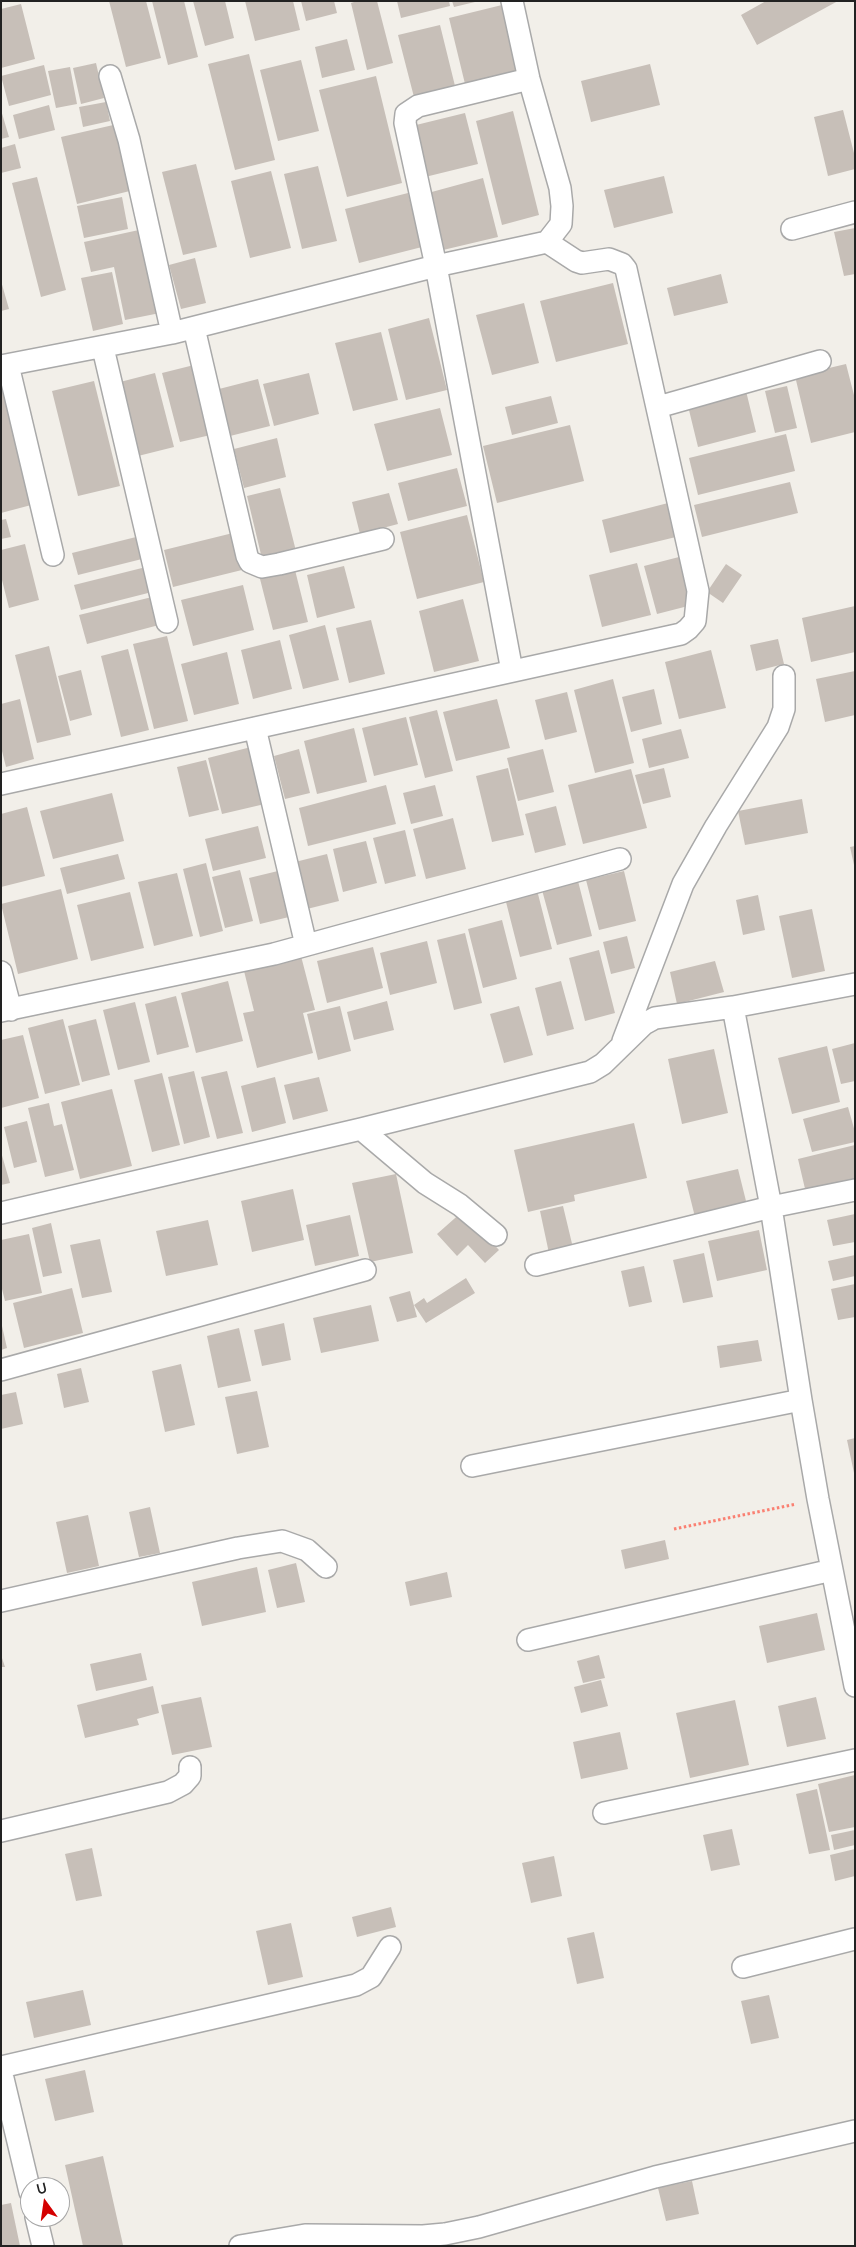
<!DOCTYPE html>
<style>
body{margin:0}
#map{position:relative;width:856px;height:2247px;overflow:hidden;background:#f2efe9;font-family:Manrope,sans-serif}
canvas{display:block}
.frame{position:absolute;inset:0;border:2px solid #222;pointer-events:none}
.north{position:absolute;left:20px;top:2177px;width:50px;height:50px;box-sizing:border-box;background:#fff;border:1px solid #a7a7a7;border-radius:50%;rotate:346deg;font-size:14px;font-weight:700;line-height:20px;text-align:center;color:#222}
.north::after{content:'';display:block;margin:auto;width:18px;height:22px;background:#d40000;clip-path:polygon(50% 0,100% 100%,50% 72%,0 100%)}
</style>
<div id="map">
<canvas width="856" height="2247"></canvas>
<div class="frame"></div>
<div class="north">U</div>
</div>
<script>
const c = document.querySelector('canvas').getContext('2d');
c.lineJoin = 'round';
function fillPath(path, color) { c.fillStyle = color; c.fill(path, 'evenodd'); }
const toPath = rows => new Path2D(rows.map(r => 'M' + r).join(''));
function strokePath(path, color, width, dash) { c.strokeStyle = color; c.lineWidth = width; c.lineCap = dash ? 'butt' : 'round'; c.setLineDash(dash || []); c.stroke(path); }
fillPath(toPath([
 [109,1,146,1,161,58,126,67],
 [152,1,184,1,198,57,168,65],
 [193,1,225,1,234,38,205,46],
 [245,1,293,1,300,30,255,41],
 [301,1,334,1,337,13,306,21],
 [357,1,377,1,393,63,367,70,351,3],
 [397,1,449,1,450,6,401,18],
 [452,1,475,1,475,2,454,7],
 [766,1,838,1,757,45,741,15],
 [21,4,35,59,1,68,1,9],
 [502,5,520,75,466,88,449,18],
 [440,25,456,90,415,101,398,35],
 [347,39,355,70,322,78,315,47],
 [249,54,275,160,235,170,208,64],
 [301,60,319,131,278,141,260,70],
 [96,63,104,98,81,104,73,68],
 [650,64,660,105,591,122,581,81],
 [44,65,51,95,9,106,1,76],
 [70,67,77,104,56,108,48,71],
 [376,76,402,183,347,197,319,90],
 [106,102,110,121,83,127,79,107],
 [49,105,55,130,19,139,13,115],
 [1,110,9,137,1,139],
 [843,110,855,157,855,169,828,176,814,117],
 [513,111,539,215,502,225,476,121],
 [465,113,478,164,425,177,412,126],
 [122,123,138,189,77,204,61,137],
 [15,144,21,168,1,173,1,148],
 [196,164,217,247,183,255,162,172],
 [318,166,337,241,302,249,284,174],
 [271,171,291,248,250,258,231,181],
 [664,176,673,213,614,228,604,190],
 [37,177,66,290,41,297,12,183],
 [483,178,498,237,443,250,428,193],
 [408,193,422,247,359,263,345,209],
 [122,197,128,229,84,238,77,206],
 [148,228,165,312,125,320,114,267,91,272,84,242],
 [855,228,855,274,844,276,834,232],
 [195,258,206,303,181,309,169,265],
 [112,272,123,324,93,331,81,278],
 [721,274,728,303,674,316,667,288],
 [1,281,9,309,1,311],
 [613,283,628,344,556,362,540,301],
 [524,303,539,363,492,375,476,315],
 [429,318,447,390,406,400,388,329],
 [381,332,398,400,353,411,335,343],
 [198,364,215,434,180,442,162,373],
 [846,364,855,399,855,432,811,443,795,376],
 [155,373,174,447,138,456,120,382],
 [309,373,319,414,274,426,263,384],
 [258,379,270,426,230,436,219,389],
 [94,381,120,486,78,496,52,391],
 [787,386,797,428,775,433,765,391],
 [7,391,35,504,1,513,1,392],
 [746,391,756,432,698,447,688,406],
 [551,396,558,423,512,435,505,407],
 [440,408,452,455,387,471,374,424],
 [570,425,584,481,497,503,483,446],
 [786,434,795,471,698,495,689,458],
 [277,438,286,477,244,488,234,449],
 [457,468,467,506,408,521,398,483],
 [790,482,798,513,702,537,694,505],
 [280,488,297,555,263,563,247,496],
 [389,493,398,524,360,534,352,502],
 [672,502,680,536,610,553,602,520],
 [467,515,484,582,417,599,400,532],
 [6,519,11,537,1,539,1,520],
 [237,532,246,569,173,587,164,550],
 [136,537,142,559,78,575,72,553],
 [25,544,39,600,9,608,1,576,1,550],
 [679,557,692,605,657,614,644,566],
 [637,563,651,615,602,627,589,575],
 [726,564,742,575,723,603,707,592],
 [294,566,308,622,273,630,259,575],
 [344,566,355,608,317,618,307,575],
 [146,567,152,592,81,610,74,585],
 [243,585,254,630,193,646,181,600],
 [152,597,159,625,87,644,79,615],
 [463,599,479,661,434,672,419,611],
 [855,606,855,652,811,662,802,618],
 [371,620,385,674,349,683,336,628],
 [325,625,339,680,303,689,289,635],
 [167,636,188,721,154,729,133,644],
 [778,639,784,664,756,671,750,645],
 [280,640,292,689,253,699,241,650],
 [49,646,71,735,37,743,15,655],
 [128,649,149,730,121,737,101,656],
 [711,650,726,708,679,719,665,662],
 [227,652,239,704,194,715,181,664],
 [81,670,92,715,70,721,58,676],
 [855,671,855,715,825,722,816,679],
 [613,679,634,763,595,773,574,690],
 [654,689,662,724,631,732,622,697],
 [567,692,577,732,545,740,535,700],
 [20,699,34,759,6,767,1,747,1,704],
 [497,699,510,748,456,761,443,712],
 [437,710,453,771,425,778,409,717],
 [406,717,418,765,374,776,362,728],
 [354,728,367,782,317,794,304,741],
 [681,729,689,758,649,768,642,739],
 [255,746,269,803,222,814,208,758],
 [299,749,310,793,285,799,274,756],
 [543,749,554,792,518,801,507,758],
 [206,760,219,810,189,817,177,767],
 [508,768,524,835,492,842,476,776],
 [664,768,671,797,643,804,635,775],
 [631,769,647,828,583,844,568,785],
 [386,785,396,824,308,846,299,808],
 [435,785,443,816,411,824,403,793],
 [112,793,124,841,53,859,40,811],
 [802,799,808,833,745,845,738,811],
 [556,806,566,845,535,853,525,814],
 [27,807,45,876,1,887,1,814],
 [453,818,466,869,426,879,413,829],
 [258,826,266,858,213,871,205,839],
 [405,830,416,876,385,884,373,838],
 [366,841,377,883,343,892,333,849],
 [855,846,855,865,854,865,850,847],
 [118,854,125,879,67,894,60,868],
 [327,854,339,901,307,909,295,862],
 [206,863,223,931,200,937,183,869],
 [240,870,253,921,225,928,212,877],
 [278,871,289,917,260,924,249,878],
 [624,871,636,921,599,930,586,880],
 [177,873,193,936,154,946,138,882],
 [578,881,592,936,557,945,542,890],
 [61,889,78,959,18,974,1,904],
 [537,890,552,949,520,957,505,898],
 [130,892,144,948,91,961,77,905],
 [758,895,765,930,743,935,736,900],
 [812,909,825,971,792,978,779,916],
 [502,920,517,979,483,988,468,929],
 [465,933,482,1003,454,1010,437,940],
 [627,936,635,968,611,974,603,942],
 [427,941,437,983,390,995,380,953],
 [373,947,383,988,327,1003,317,961],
 [599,950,615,1013,585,1021,569,958],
 [301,956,315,1010,303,1013,313,1053,257,1068,243,1013,254,1011,244,971],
 [715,961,724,992,677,1004,670,972],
 [228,981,243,1041,196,1053,181,993],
 [561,981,574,1029,547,1036,535,988],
 [176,996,189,1047,157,1055,145,1004],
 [387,1001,394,1030,354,1040,347,1012],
 [135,1002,150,1062,118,1070,103,1010],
 [340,1006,351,1051,318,1060,307,1014],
 [519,1006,533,1055,504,1063,490,1014],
 [63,1019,80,1085,45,1094,28,1028],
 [96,1019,110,1075,82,1082,68,1026],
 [23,1035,39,1098,1,1108,1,1040],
 [855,1043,855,1081,841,1084,832,1049],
 [827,1046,840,1102,792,1114,778,1058],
 [714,1049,728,1113,682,1124,668,1059],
 [194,1071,210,1137,184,1144,168,1077],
 [227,1071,243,1133,217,1139,201,1077],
 [162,1073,180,1145,152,1152,134,1080],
 [275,1077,286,1123,252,1132,241,1086],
 [319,1077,328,1111,293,1120,284,1085],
 [112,1089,132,1166,80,1179,61,1102],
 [49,1103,54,1126,62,1124,74,1170,45,1177,28,1108],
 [848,1107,855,1132,855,1142,812,1152,803,1119],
 [27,1121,37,1162,14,1168,4,1127],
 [634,1123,647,1178,574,1195,575,1201,528,1212,514,1150],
 [855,1145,855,1182,806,1193,798,1159],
 [1,1152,10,1183,1,1185],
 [738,1169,748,1209,696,1221,686,1181],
 [396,1174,413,1253,370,1262,352,1183],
 [293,1189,304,1240,252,1252,241,1201],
 [563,1206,574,1252,550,1258,540,1211],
 [463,1211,499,1250,485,1263,468,1245,457,1256,437,1234],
 [855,1214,855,1242,833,1246,827,1220],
 [350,1215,359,1256,315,1266,306,1225],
 [208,1220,218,1265,166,1276,156,1231],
 [51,1223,62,1273,43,1277,32,1228],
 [759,1230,767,1270,717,1281,708,1241],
 [29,1234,42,1293,5,1301,1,1285,1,1240],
 [100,1239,112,1292,82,1298,70,1245],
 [704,1253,713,1297,683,1303,673,1260],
 [855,1255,855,1276,833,1281,828,1261],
 [644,1266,652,1302,629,1307,621,1271],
 [466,1278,475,1293,426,1323,414,1305,424,1298,427,1303],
 [855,1284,855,1317,838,1320,831,1289],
 [72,1288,83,1333,24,1348,13,1303],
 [410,1291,417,1317,397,1322,389,1297],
 [371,1305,379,1341,321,1353,313,1318],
 [284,1323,291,1360,262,1366,254,1330],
 [2,1326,7,1348,1,1350,1,1327],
 [239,1328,251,1381,218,1388,207,1336],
 [758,1340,762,1361,720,1368,717,1346],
 [181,1364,195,1425,165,1432,152,1371],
 [81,1368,89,1402,64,1408,57,1374],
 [257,1391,269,1447,237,1454,225,1397],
 [16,1392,23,1424,1,1429,1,1395],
 [855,1438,855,1473,854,1473,847,1440],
 [150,1507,160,1553,139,1557,129,1512],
 [88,1515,99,1566,67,1573,56,1522],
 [665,1540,669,1559,625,1569,621,1550],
 [296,1563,305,1602,277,1608,268,1570],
 [257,1567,266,1612,202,1626,192,1582],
 [447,1572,452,1597,410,1606,405,1582],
 [817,1613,825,1650,767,1663,759,1626],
 [141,1653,147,1680,96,1691,90,1664],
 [1,1655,5,1667,1,1667],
 [599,1655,605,1678,583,1683,577,1661],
 [601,1680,608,1706,581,1713,574,1687],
 [153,1686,159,1713,137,1719,139,1725,85,1738,77,1705],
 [201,1697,212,1747,172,1755,161,1705],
 [816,1697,826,1739,787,1747,778,1706],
 [735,1700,749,1765,690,1778,676,1713],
 [620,1732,628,1769,581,1779,573,1742],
 [855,1775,855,1827,829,1832,818,1784],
 [817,1789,830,1850,809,1854,796,1794],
 [732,1829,740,1865,711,1871,703,1835],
 [855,1830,855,1845,834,1850,831,1835],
 [92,1848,102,1896,76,1901,65,1854],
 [855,1849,855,1876,835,1881,830,1855],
 [554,1856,562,1896,531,1903,522,1863],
 [391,1907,396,1927,357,1937,352,1917],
 [291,1923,303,1977,268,1985,256,1931],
 [594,1932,604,1978,577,1984,567,1938],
 [83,1990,91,2025,34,2038,26,2002],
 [769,1995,779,2038,751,2044,741,2001],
 [85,2070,94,2112,55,2121,45,2079],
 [103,2156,123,2245,83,2246,65,2165],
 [692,2181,699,2214,666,2221,658,2188],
 [11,2203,20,2246,1,2246,1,2205]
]), '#c7bfb8');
const minor = toPath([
 [110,76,129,140,172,333],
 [792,229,855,212],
 [194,328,247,556,250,562,262,567,279,564,383,539],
 [103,348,167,622],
 [8,365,53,555],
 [1,366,172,333,436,266,547,242,561,224,562,206,560,188,529,79,512,1],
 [658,407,820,361],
 [512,671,436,266,405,123,406,114,418,106,529,79],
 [255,728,306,945],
 [1,784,681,634,688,629,695,621,698,591,626,269,622,264,609,259,582,263,576,261,547,242],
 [1,972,11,1010],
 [733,1007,771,1207,801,1400,818,1499,855,1686],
 [1,1011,274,954,620,859],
 [623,1041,683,884,716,826,778,727,784,709,784,676],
 [361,1129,425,1183,460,1205,496,1235],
 [1,1213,361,1129,590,1072,603,1064,644,1024,655,1018,733,1007,855,984],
 [536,1265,771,1207,855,1190],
 [1,1370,365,1270],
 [472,1466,801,1400],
 [1,1601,238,1548,282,1541,307,1550,326,1567],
 [528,1640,832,1570],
 [604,1813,855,1760],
 [1,1831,168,1792,183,1784,190,1776,190,1767],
 [743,1967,855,1939],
 [1,2067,356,1985,371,1977,390,1947],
 [1,2070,30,2192],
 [36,2217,43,2246],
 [240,2246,305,2235,423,2236,445,2234,479,2227,655,2177,855,2131]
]);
strokePath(minor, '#a9a9a9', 24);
strokePath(toPath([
 [674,1529,796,1504]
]), '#fa8072', 3, [2.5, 2.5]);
strokePath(minor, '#fff', 21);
</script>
